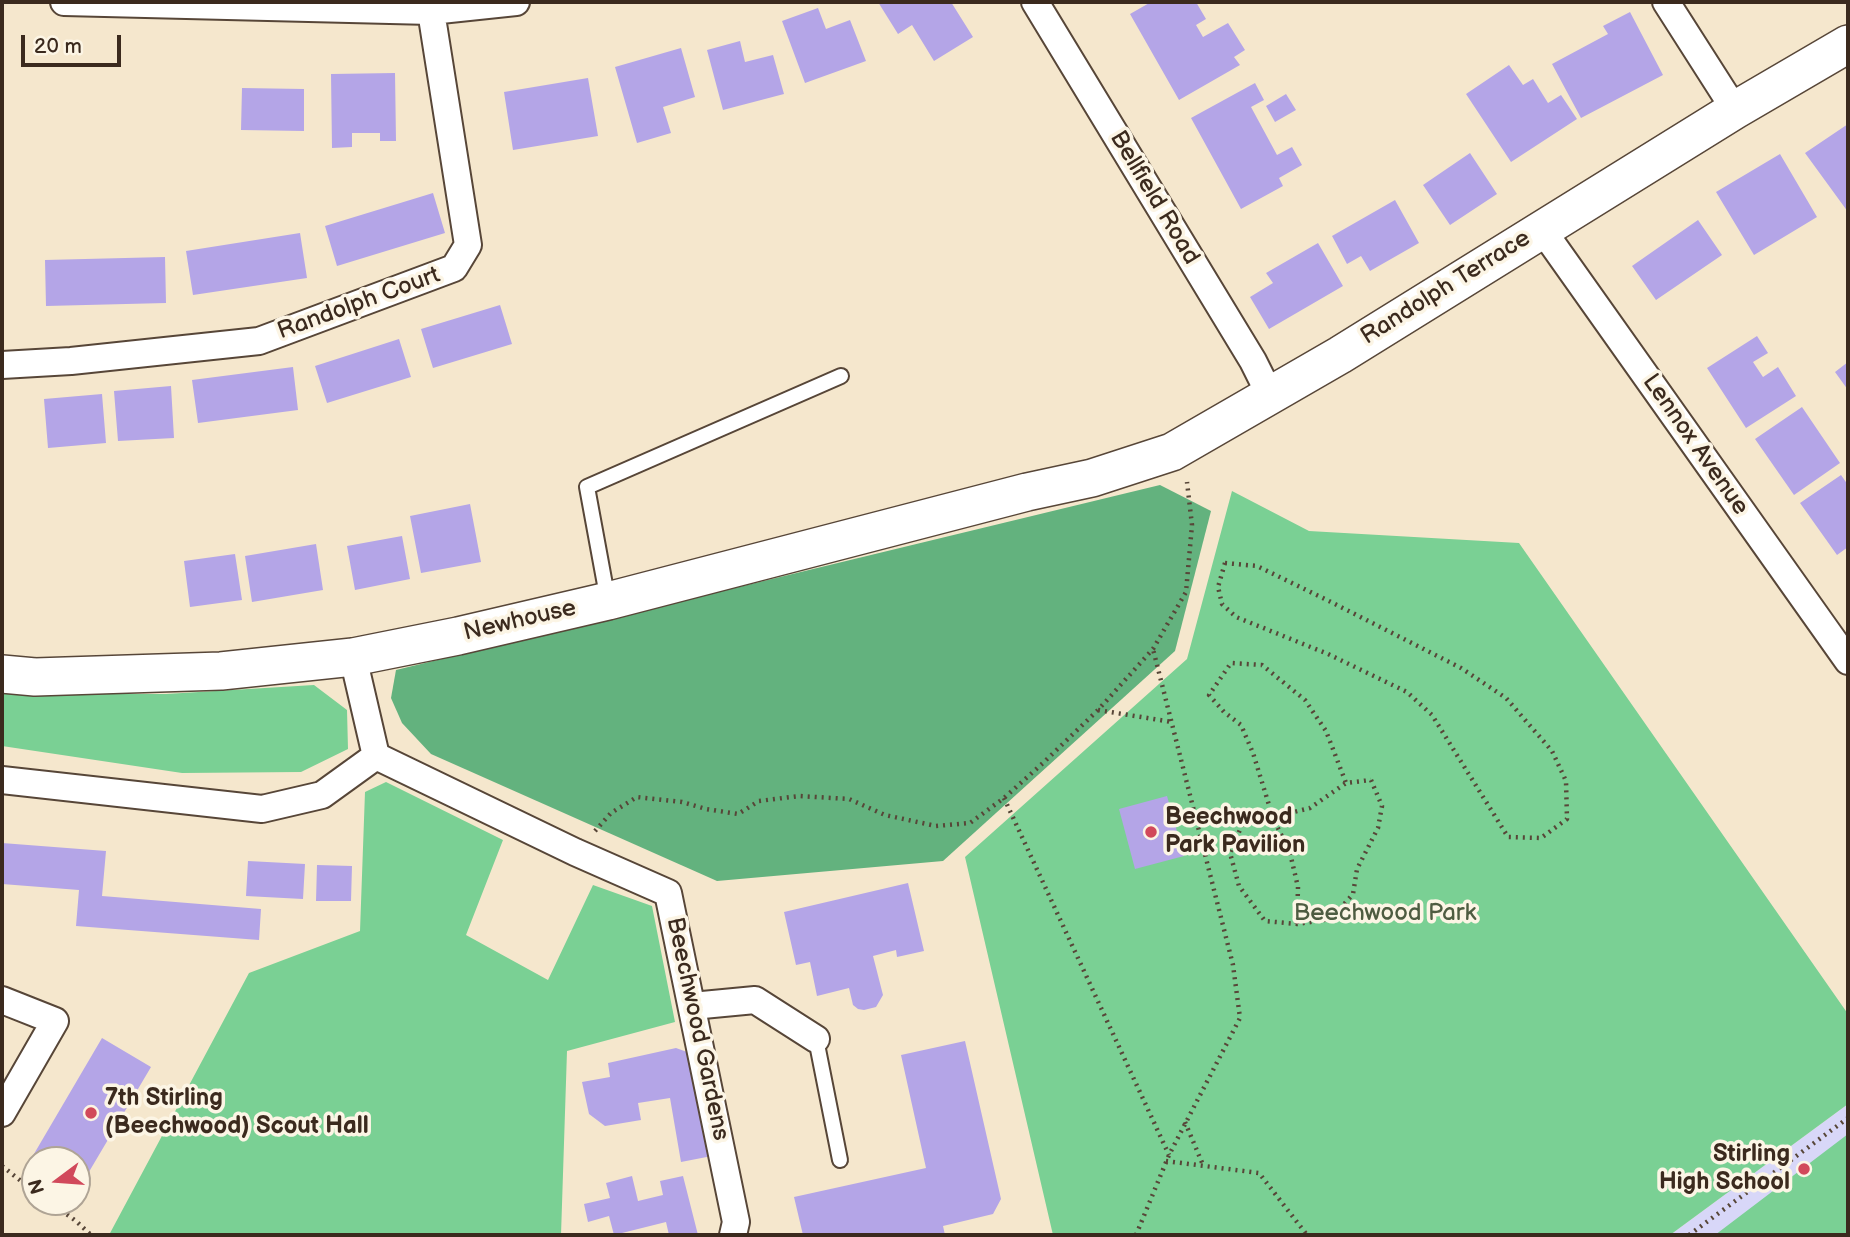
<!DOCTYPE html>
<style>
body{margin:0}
#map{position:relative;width:1850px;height:1237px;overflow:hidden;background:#f5e7cd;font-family:"Balsamiq Sans",sans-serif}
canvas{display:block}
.frame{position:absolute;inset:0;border:4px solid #3b2a1e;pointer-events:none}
.north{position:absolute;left:21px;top:1146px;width:70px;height:70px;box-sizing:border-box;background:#fcf5e5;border:2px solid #afa495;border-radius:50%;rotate:254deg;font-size:19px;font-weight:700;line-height:28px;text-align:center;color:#3b2a1e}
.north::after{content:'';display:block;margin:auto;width:24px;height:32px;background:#d1495b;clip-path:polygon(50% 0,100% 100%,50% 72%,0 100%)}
.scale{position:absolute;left:21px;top:35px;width:100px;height:32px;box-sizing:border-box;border:4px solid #3b2a1e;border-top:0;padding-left:9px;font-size:21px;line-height:24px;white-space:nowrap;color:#3b2a1e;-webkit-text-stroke:5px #fcf5e5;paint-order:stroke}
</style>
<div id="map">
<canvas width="1850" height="1237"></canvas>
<div class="frame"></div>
<div class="north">N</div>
<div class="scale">20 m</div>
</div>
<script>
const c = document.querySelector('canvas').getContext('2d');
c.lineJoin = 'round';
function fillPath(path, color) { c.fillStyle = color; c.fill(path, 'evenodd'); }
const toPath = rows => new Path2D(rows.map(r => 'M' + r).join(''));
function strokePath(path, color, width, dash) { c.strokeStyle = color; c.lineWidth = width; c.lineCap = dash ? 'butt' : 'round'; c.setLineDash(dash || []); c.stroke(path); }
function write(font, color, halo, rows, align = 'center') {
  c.font = font + ' "Balsamiq Sans",sans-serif'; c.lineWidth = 7; c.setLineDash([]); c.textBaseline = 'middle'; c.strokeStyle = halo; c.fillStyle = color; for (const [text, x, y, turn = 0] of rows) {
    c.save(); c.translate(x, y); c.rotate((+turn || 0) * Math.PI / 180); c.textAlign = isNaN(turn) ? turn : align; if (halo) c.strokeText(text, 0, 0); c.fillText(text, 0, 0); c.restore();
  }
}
fillPath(toPath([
 [1848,1104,1848,1235,1670,1235]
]), '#d8d7f8');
fillPath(toPath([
 [1232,491,1309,531,1519,543,1848,1014,1848,1104,1670,1235,1053,1235,965,857,1187,659],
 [314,685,347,710,348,749,301,772,182,773,2,746,2,694,166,694],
 [386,782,503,840,466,935,548,980,593,885,652,906,675,1022,567,1051,561,1235,109,1235,249,973,360,931,365,792],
 [1848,1134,1848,1235,1715,1235]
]), '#7ad094');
fillPath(toPath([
 [1160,485,1211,511,1175,651,943,861,717,881,431,754,402,723,391,698,396,670]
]), '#63b27e');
fillPath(toPath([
 [878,2,951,2,973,37,934,61,912,25,898,34],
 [1151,2,1196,2,1206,19,1196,25,1203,37,1228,23,1245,50,1234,57,1240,65,1179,100,1130,14],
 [818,8,826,29,850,20,866,61,805,83,782,21],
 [1630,12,1663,75,1581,118,1552,64,1608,34,1603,26],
 [740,41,745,62,773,55,784,94,723,110,707,50],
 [681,48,695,97,663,107,671,133,637,143,615,67],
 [1509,65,1523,85,1533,79,1548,103,1561,95,1577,119,1511,162,1466,94],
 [395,73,396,141,380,141,380,133,352,133,352,147,332,148,331,74],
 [588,78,598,136,513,150,504,92],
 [1255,83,1264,100,1251,107,1277,155,1292,147,1302,165,1279,178,1283,186,1241,209,1191,118],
 [242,88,304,89,304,131,241,130],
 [1286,94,1296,110,1275,122,1266,106],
 [1848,124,1848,212,1805,153],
 [1470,153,1497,194,1450,225,1423,185],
 [1780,154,1817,217,1754,255,1716,192],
 [433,193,445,233,337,266,325,226],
 [1395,200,1419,243,1370,271,1361,256,1347,264,1332,236],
 [1698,220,1722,255,1656,300,1632,266],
 [300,233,307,278,193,295,186,251],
 [1318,243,1343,286,1269,329,1250,297,1273,283,1266,273],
 [165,257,166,303,46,306,45,260],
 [500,305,512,344,433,368,421,329],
 [1757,336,1768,353,1753,362,1763,377,1778,367,1796,396,1746,428,1707,368],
 [399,339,411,377,327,403,315,366],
 [1848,362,1848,390,1835,372],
 [293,367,298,410,198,423,192,380],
 [171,386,174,438,118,441,114,391],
 [102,394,106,443,48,448,44,399],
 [1802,407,1840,463,1794,495,1755,439],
 [1841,475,1848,485,1848,547,1837,555,1800,503],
 [470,504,481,562,421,573,410,516],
 [402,536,410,579,355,590,347,546],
 [316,544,323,590,252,602,245,556],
 [235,554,242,600,190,607,184,561],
 [1167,796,1184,856,1135,869,1119,809],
 [2,843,106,851,102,896,261,909,259,940,76,926,79,890,2,884],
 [248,861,305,864,303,899,246,896],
 [317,865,352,866,351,901,316,901],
 [908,883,924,951,897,957,896,950,873,956,883,995,876,1007,864,1010,858,1009,853,1005,849,988,817,996,810,962,796,965,784,912],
 [102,1038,151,1067,80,1187,77,1186,77,1160,35,1161,31,1159],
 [965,1041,1001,1199,993,1214,943,1226,945,1235,803,1235,794,1197,926,1168,901,1055],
 [676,1048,698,1056,717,1155,681,1162,670,1098,638,1103,641,1120,605,1126,589,1114,582,1082,610,1077,608,1063],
 [632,1176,638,1201,663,1195,660,1181,683,1176,698,1235,669,1235,666,1222,614,1235,609,1216,588,1222,584,1204,610,1198,606,1183]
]), '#b4a5e7');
const service = toPath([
 [608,601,587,487,841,376],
 [816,1039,840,1160]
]);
const minor = toPath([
 [64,2,431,11,516,2],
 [1035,2,1253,361,1270,395],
 [1666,2,1735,110],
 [1541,228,1848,661],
 [2,365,71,361,259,341,454,268,468,245,431,11],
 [353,657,376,756],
 [376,756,575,852,668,893,736,1222,733,1235],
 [2,780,262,809,322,795,376,756],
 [2,1000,55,1021,2,1113],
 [692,1006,755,1000,816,1039]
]);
const secondary = toPath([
 [2,674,35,677,221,671,353,657,458,636,608,601,1027,492,1092,478,1172,452,1340,355,1735,110,1848,44]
]);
strokePath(service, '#574638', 18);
strokePath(minor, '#574638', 30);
strokePath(secondary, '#574638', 40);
strokePath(toPath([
 [1225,563,1257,566,1331,602,1461,668,1506,698,1552,751,1566,781,1567,819,1541,838,1508,837,1432,715,1407,692,1328,654,1236,617,1222,604,1218,587,1225,563],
 [1098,710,1172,722],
 [1371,780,1382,806,1378,828,1357,869,1353,894,1331,919,1297,924,1265,921,1239,886,1230,853,1242,825,1310,808,1346,783,1371,780],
 [1004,798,1169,1155],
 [595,831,611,813,637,797,682,802,706,809,738,814,759,801,799,796,849,799,885,815,936,826,970,823,1004,798,1043,763,1098,710,1153,649,1186,592,1192,525,1187,482],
 [1297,924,1298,887,1290,853,1273,818,1253,753,1241,725,1224,712,1209,695,1231,663,1262,665,1305,700,1326,731,1346,783],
 [1185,1122,1203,1165],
 [1166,1161,1259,1173,1307,1235],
 [2,1166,35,1192],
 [50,1202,76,1221,91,1235],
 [1136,1235,1169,1155,1240,1018,1233,965,1153,649],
 [1689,1235,1848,1118]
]), '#574638', 4.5, [2, 5]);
strokePath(service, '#fff', 14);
strokePath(minor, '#fff', 26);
strokePath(secondary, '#fff', 37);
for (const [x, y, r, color] of [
 [1151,832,7,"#d1495b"],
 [91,1113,7,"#d1495b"],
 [1804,1169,7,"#d1495b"]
]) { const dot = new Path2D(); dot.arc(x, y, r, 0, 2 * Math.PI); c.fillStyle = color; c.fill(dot); strokePath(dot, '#fcf5e5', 2.5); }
write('24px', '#3b2a1e', '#fcf5e5', [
 ["Bellfield Road",1154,198,59],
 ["Randolph Terrace",1446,288,-32],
 ["Randolph Court",359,304,-20],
 ["Lennox Avenue",1695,445,55],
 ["Newhouse",520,621,-13],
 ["Beechwood Gardens",697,1029,78]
]);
write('bold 24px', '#3b2a1e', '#fcf5e5', [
 ["Beechwood",1165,818],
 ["Park Pavilion",1165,846],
 ["7th Stirling",105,1099],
 ["(Beechwood) Scout Hall",105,1127],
 ["Stirling",1790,1155,"right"],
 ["High School",1790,1183,"right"]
], 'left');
write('24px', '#4e5c41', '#fcf5e5', [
 ["Beechwood Park",1385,914]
]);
</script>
